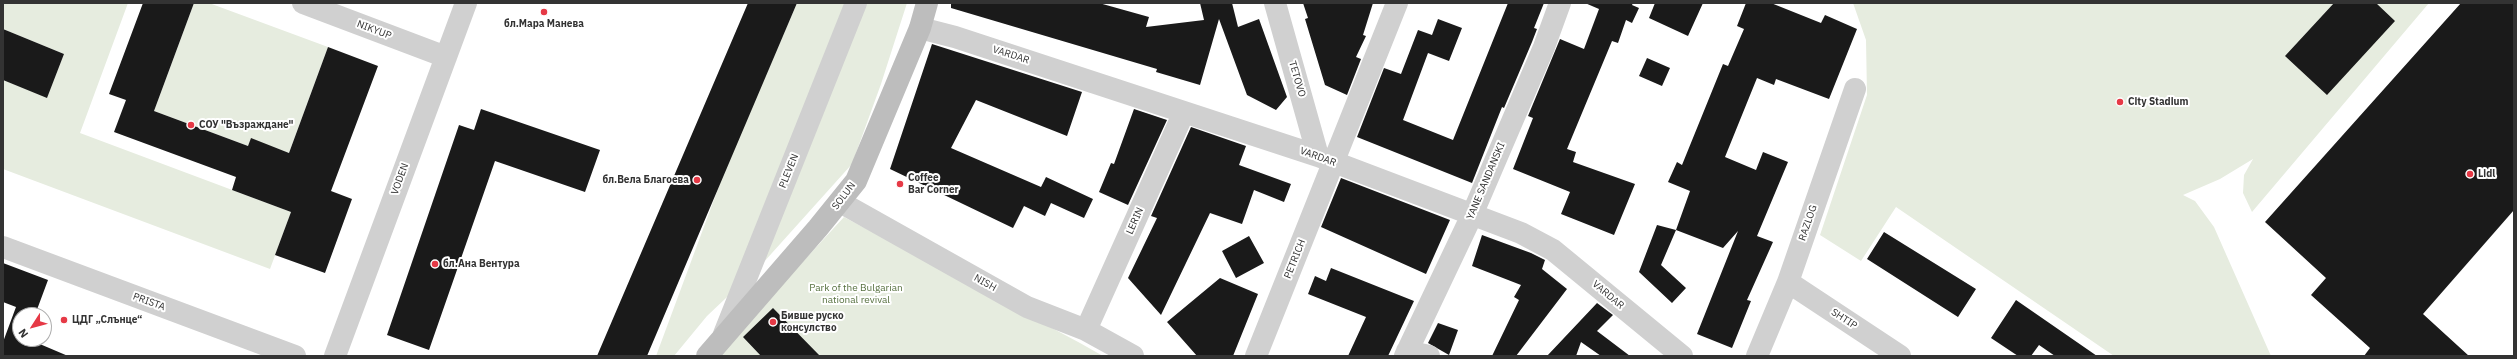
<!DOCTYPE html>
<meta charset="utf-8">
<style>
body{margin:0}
#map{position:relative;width:2517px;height:359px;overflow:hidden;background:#fff;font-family:"IBM Plex Sans",sans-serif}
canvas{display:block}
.frame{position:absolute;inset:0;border:4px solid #333;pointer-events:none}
.north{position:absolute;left:12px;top:307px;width:40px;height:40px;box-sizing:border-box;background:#fff;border:1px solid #adadad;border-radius:50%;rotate:234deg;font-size:11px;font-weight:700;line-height:16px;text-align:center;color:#333}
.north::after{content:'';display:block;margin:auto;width:14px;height:18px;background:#e63946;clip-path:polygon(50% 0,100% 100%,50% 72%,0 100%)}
</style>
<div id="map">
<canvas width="2517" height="359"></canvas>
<div class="frame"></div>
<div class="north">N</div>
</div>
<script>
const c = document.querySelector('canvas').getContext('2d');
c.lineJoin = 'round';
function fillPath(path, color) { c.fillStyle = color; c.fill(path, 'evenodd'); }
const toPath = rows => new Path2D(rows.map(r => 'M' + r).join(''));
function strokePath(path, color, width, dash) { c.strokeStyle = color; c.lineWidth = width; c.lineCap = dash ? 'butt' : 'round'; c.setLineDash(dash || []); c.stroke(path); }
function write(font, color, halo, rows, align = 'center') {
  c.font = font + ' "IBM Plex Sans",sans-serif'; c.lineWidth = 4; c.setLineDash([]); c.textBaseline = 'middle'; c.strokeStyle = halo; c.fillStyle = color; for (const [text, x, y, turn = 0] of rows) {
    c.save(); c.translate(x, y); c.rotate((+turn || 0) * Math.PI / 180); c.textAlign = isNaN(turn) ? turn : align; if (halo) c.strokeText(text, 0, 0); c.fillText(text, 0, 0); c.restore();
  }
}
fillPath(toPath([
 [3,3,128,3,80,133,291,212,270,269,3,169,3,80,47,97,64,54,3,29],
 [194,3,209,3,328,47,289,153,251,139,248,146,154,111],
 [797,3,907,3,881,84,852,164,763,263,707,316,674,356,656,356,725,170],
 [1853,3,2429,3,2252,212,2243,193,2244,175,2253,159,2220,179,2183,195,2195,201,2214,227,2271,356,2114,356,1896,207,1861,261,1820,235,1867,95,1866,40],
 [844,217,1080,343,1103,356,716,356]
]), '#e6ecdf');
fillPath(toPath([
 [143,3,194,3,154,111,248,146,251,138,289,153,328,47,378,66,331,191,352,199,325,273,275,255,291,212,232,190,236,177,114,132,126,100,109,94],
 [748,3,797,3,647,356,597,356],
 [951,3,1099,3,1149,17,1146,27,1204,20,1200,3,1232,3,1238,27,1259,19,1287,97,1276,110,1247,95,1219,19,1200,85,1156,72,1157,69,951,8],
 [1303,3,1373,3,1363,35,1366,36,1356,57,1361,59,1347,95,1325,85,1305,19,1308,18],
 [1508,3,1544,3,1534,28,1537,29,1532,42,1504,108,1502,107,1472,183,1357,137,1384,68,1401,74,1418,30,1432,35,1438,19,1462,28,1449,61,1428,53,1403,120,1453,140],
 [1585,3,1633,3,1632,5,1639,8,1632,23,1626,20,1618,43,1612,41,1567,149,1576,152,1573,162,1635,184,1614,235,1561,214,1570,192,1513,169,1533,118,1528,116,1560,39,1584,49,1599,9],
 [1655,3,1703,3,1688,36,1649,18],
 [1746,3,1771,3,1821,23,1825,15,1857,29,1829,99,1776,79,1774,85,1757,78,1725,157,1756,170,1763,152,1788,162,1757,236,1773,242,1747,300,1751,301,1732,348,1697,334,1738,231,1723,248,1676,230,1690,191,1668,182,1677,162,1682,165,1723,64,1728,66,1744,29,1737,26],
 [2334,3,2376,3,2395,21,2327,95,2285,56],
 [2461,3,2514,3,2514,210,2423,314,2469,356,2364,356,2370,348,2311,295,2326,278,2265,222],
 [3,29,64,54,47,98,3,80],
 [932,44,1082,92,1067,136,976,100,951,148,1041,187,1046,177,1093,199,1084,218,1051,203,1045,216,1024,206,1013,228,890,169],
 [1647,58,1670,68,1662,86,1639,76],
 [481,109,600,150,585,192,495,161,429,350,387,335,459,125,474,130],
 [1134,109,1167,120,1128,205,1099,192,1111,163,1114,164],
 [1191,127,1246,146,1239,165,1291,184,1284,202,1254,190,1242,224,1210,213,1161,315,1128,278,1157,218,1151,216],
 [1341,178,1450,220,1426,274,1321,227],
 [1657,225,1676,230,1661,265,1686,288,1672,303,1639,272],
 [1884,232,1976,289,1958,317,1867,259],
 [1482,235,1531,253,1545,260,1542,269,1567,289,1516,356,1492,356,1519,300,1514,297,1521,285,1472,266],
 [1249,236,1264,263,1236,278,1222,251],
 [3,263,48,280,35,315,20,315,20,339,28,339,68,356,3,356,3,342,16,307,3,302],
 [1331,268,1414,301,1388,356,1348,356,1366,317,1308,294,1315,276,1326,281],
 [1220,278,1258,294,1233,356,1197,356,1167,322],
 [2016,300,2097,356,2055,356,2039,345,2031,356,2018,356,1991,338],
 [1597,303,1613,315,1597,331,1630,356,1601,356,1581,342,1576,356,1547,356],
 [773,308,820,356,761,356,743,337],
 [1438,323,1458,330,1449,355,1428,343]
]), '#1a1a1a');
strokePath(toPath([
 [303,3,446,57],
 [1275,3,1318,156],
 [920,28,955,37,1318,156,1521,233,1553,250,1682,356],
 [840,202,1027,307,1086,330,1133,356],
 [3,247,295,356],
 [1788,282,1900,356],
 [1086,330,1184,112],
 [724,334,856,3],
 [1407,351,1429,356],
 [335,356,466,3],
 [1256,356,1397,3],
 [1405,356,1472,215,1544,47,1560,3],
 [1757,356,1788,282,1855,89]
]), '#d0d0d0', 22);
strokePath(toPath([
 [707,356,818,228,856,181,920,28,927,3]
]), '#bdbdbd', 22);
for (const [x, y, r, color] of [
 [544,12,4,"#e63946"],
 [2120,102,4,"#e63946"],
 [191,125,4,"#e63946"],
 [2470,174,4,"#e63946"],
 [697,180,4,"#e63946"],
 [900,184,4,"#e63946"],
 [435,264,4,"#e63946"],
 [64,320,4,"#e63946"],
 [773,322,4,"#e63946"]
]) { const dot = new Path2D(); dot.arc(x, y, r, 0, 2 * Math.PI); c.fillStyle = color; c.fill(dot); strokePath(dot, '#fff', 1.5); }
write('bold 10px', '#333', '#fff', [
 ["бл.Мара Манева",544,24,"center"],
 ["City Stadium",2128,102],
 ["СОУ \"Възраждане\"",199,125],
 ["Lidl",2478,174],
 ["Coffee",908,178],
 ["Bar Corner",908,190],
 ["бл.Вела Благоева",689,180,"right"],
 ["бл.Ана Вентура",443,264],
 ["Бивше руско",781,316],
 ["консулство",781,328],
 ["ЦДГ „Слънце“",72,320]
], 'left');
write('10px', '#333', '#fff', [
 ["NIKYUP",374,30,21],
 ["VARDAR",1011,55,18],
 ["TETOVO",1297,79,74],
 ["VARDAR",1318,157,20],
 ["PLEVEN",789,171,-68],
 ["VODEN",400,179,-70],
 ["YANE SANDANSKI",1486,181,-67],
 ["SOLUN",844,196,-53],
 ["LERIN",1135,221,-66],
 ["RAZLOG",1808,223,-71],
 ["PETRICH",1295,259,-68],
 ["NISH",985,283,29],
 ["VARDAR",1608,295,40],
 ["PRISTA",149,302,20],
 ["SHTIP",1844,319,33]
]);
write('10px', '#56703f', '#fff', [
 ["Park of the Bulgarian",856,288],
 ["national revival",856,300]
]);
</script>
